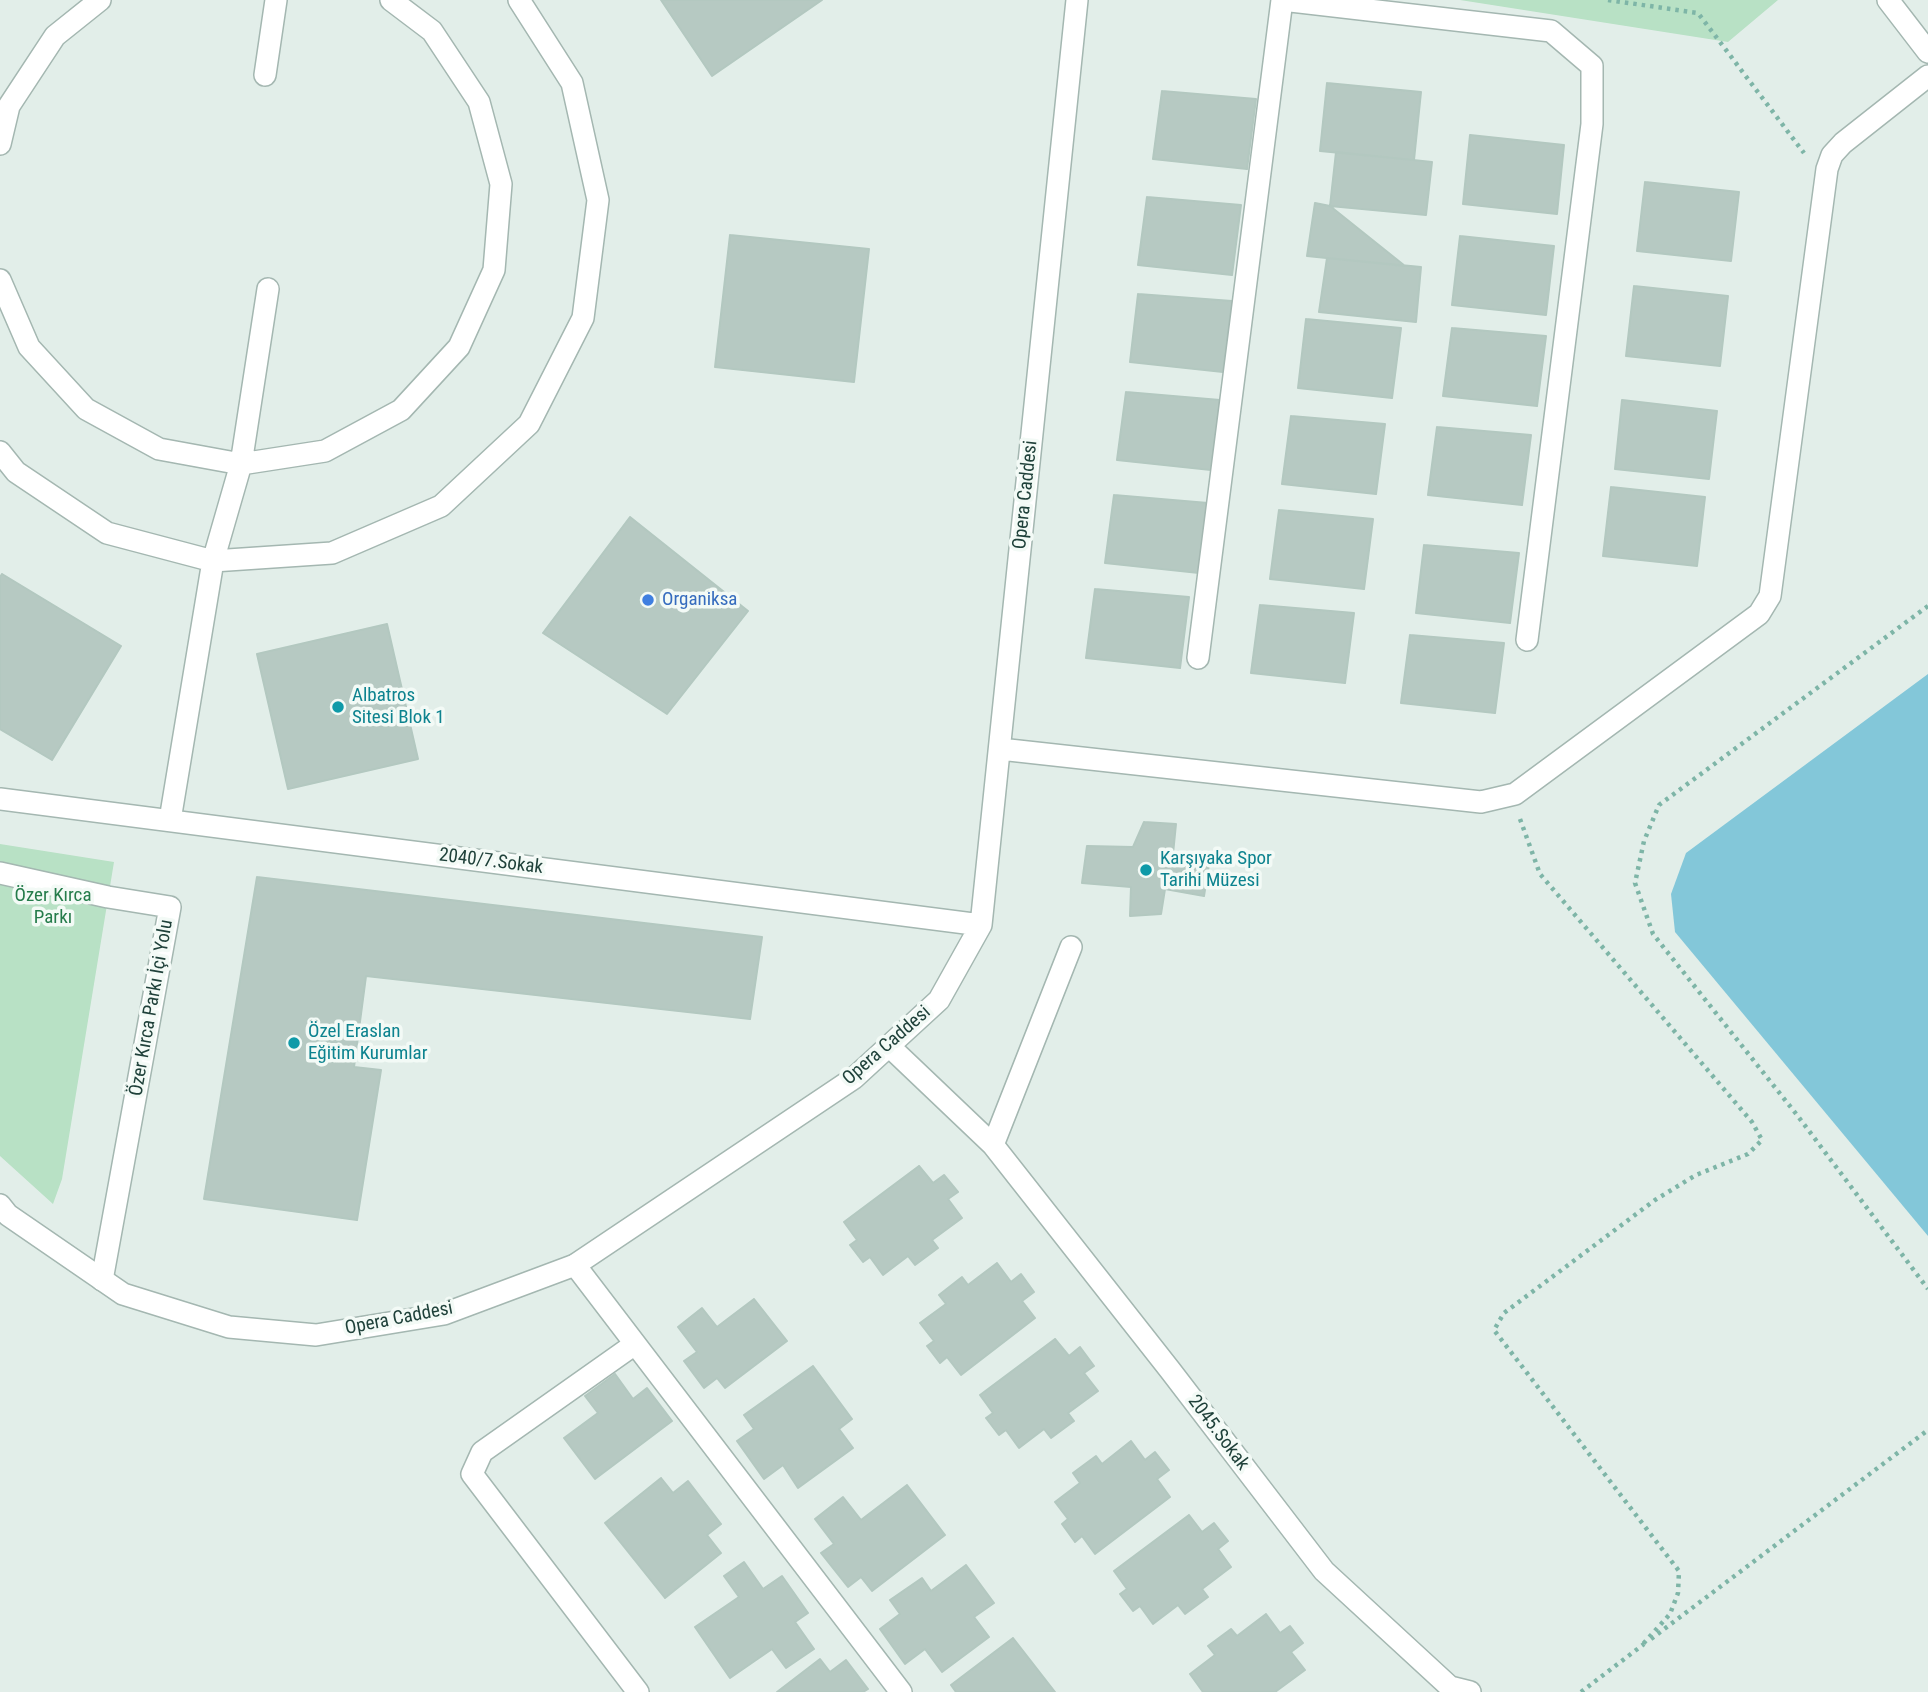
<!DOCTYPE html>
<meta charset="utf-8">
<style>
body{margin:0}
canvas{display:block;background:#e2eee9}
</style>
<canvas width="1928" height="1692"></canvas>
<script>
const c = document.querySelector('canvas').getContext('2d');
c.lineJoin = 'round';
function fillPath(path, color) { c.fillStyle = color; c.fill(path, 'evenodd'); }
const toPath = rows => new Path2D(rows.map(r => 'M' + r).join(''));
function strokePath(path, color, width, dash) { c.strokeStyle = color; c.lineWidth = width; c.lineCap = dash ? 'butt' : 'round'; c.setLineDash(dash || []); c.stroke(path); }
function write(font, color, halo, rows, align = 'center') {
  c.font = font + ' "Roboto Condensed",sans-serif'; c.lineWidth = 7; c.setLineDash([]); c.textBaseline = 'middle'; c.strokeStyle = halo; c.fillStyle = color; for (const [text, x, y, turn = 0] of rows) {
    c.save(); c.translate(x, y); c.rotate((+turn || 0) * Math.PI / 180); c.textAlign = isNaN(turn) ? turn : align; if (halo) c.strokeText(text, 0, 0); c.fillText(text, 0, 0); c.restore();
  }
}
fillPath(toPath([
 [1460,0,1778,0,1728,42],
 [0,844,114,862,62,1179,53,1204,0,1156]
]), '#b8e1c5');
fillPath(toPath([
 [1928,674,1928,1236,1675,932,1671,894,1686,853]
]), '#83c7d9');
const building = toPath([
 [661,0,822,0,712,76,661,0],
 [1327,83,1421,92,1414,160,1320,151,1327,83],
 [1162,91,1256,99,1247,169,1153,159,1162,91],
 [1470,135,1564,145,1557,214,1463,204,1470,135],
 [1336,152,1432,162,1426,215,1330,206,1336,152],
 [1645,182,1739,192,1731,261,1637,251,1645,182],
 [1147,197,1241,205,1232,275,1138,265,1147,197],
 [1315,203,1330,206,1405,266,1307,256,1315,203],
 [730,235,869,249,854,382,715,367,730,235],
 [1460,236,1554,246,1546,315,1452,305,1460,236],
 [1327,258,1421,267,1416,322,1319,312,1327,258],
 [1634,286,1728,296,1720,366,1626,356,1634,286],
 [1138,294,1232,301,1223,372,1130,362,1138,294],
 [1306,319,1401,328,1392,398,1298,388,1306,319],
 [1452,328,1546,336,1537,406,1443,396,1452,328],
 [1126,392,1220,400,1211,470,1117,460,1126,392],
 [1622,400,1717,411,1709,479,1615,469,1622,400],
 [1291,416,1385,424,1376,494,1282,484,1291,416],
 [1437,427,1531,435,1522,505,1428,495,1437,427],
 [1611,487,1705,497,1697,566,1603,556,1611,487],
 [1114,495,1208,503,1199,573,1105,563,1114,495],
 [1279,510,1373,519,1364,589,1270,579,1279,510],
 [630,517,748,611,667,714,543,633,630,517],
 [1424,545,1519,553,1510,623,1416,613,1424,545],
 [2,574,121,646,52,760,0,729,0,577,2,574],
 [1095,589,1189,597,1180,668,1086,658,1095,589],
 [1260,605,1354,613,1345,683,1251,673,1260,605],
 [387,624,418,759,288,789,257,654,387,624],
 [1410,635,1504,643,1495,713,1401,703,1410,635],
 [1144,822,1176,824,1173,854,1210,858,1204,896,1165,889,1161,914,1130,916,1131,887,1082,883,1087,846,1133,847,1144,822],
 [257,877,762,937,750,1019,366,976,354,1067,381,1070,357,1220,204,1199,257,877],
 [919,1166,933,1183,944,1175,958,1192,948,1199,962,1218,932,1240,938,1248,915,1265,908,1256,883,1275,870,1257,863,1262,850,1245,857,1240,844,1222,919,1166],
 [997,1263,1011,1282,1021,1274,1034,1292,1022,1301,1035,1318,961,1375,947,1357,940,1363,927,1346,934,1341,920,1323,946,1304,939,1295,962,1277,968,1285,997,1263],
 [754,1299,787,1341,725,1388,717,1378,704,1388,684,1361,697,1352,678,1327,702,1308,717,1327,754,1299],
 [1055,1339,1069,1356,1080,1347,1094,1366,1084,1373,1098,1391,1068,1413,1074,1421,1051,1438,1044,1429,1019,1448,1006,1430,999,1435,986,1418,993,1413,980,1395,1055,1339],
 [813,1366,852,1419,839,1429,853,1448,798,1488,783,1465,764,1479,737,1441,754,1429,744,1415,813,1366],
 [615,1374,633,1399,647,1388,672,1421,595,1479,564,1438,598,1413,585,1396,615,1374],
 [1131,1441,1145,1460,1155,1452,1169,1470,1157,1479,1170,1497,1095,1554,1082,1536,1075,1542,1062,1524,1068,1519,1055,1502,1080,1483,1073,1473,1096,1456,1102,1464,1131,1441],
 [661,1478,673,1493,688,1481,721,1524,707,1535,721,1553,665,1598,605,1523,661,1478],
 [907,1485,945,1535,872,1591,861,1577,848,1587,821,1553,834,1544,815,1519,843,1497,861,1520,907,1485],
 [1189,1515,1202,1532,1214,1523,1228,1541,1218,1549,1231,1567,1202,1589,1208,1597,1185,1614,1178,1605,1153,1624,1140,1606,1133,1611,1120,1594,1127,1589,1114,1571,1189,1515],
 [744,1562,763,1589,782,1576,808,1613,795,1622,814,1649,786,1668,772,1649,730,1678,695,1627,739,1597,724,1576,744,1562],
 [966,1565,994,1603,974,1617,989,1637,942,1672,925,1649,905,1664,880,1629,900,1614,890,1600,922,1578,931,1591,966,1565],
 [1266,1614,1280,1633,1290,1626,1303,1643,1291,1652,1305,1670,1275,1692,1203,1692,1190,1674,1215,1655,1208,1646,1231,1629,1237,1636,1266,1614],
 [1013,1638,1055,1692,956,1692,951,1685,1013,1638],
 [820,1659,830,1672,846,1660,868,1689,863,1692,777,1692,820,1659]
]);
fillPath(building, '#b6c9c2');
strokePath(building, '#b3c8c0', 2);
const service = toPath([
 [1282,0,1551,31,1592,66,1592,124,1527,640],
 [1198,658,1282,0],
 [575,1265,901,1692],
 [635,1344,482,1452,472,1474,638,1692]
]);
const pedestrian = toPath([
 [265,75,276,0],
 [0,144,9,106,55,36,100,0],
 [0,280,29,347,86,409,159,449,241,464,325,451,401,410,459,347,494,270,501,184,479,102,432,31,391,0],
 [0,452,16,472,107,533,213,561,332,553,441,506,529,424,583,318,598,200,572,83,519,0],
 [170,820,213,561,241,464,268,289],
 [0,873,108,897,170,907,102,1280]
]);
const minor = toPath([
 [1888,0,1928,52],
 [1000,749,1481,802,1515,794,1759,614,1770,596,1827,169,1832,155,1843,143,1928,76],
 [0,799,981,925],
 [889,1046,993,1145,1170,1370,1324,1571,1450,1687,1470,1692],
 [993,1145,1071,947],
 [0,1205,8,1215,123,1294,229,1327,316,1335,444,1314,575,1265,854,1078,939,1000,981,925,1077,0]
]);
strokePath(service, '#a4b7b1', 24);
strokePath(pedestrian, '#a4b7b1', 24);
strokePath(minor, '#a4b7b1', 24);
strokePath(toPath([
 [1608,0,1698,13,1804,153],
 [1928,606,1659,805,1644,841,1635,883,1653,934,1797,1115,1928,1289],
 [1520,819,1540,874,1752,1122,1762,1140,1748,1154,1696,1175,1655,1200,1504,1313,1494,1330,1679,1571,1678,1593,1670,1614,1643,1644],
 [1651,1639,1928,1430],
 [1581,1692,1644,1644]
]), '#7eb5a7', 4.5, [3.5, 5]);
strokePath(service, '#fff', 21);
strokePath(pedestrian, '#fff', 21);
strokePath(minor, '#fff', 21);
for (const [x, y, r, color] of [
 [648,600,7,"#3f7fe0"],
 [338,707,7,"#0f9aa8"],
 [1146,870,7,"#0f9aa8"],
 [294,1043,7,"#0f9aa8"]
]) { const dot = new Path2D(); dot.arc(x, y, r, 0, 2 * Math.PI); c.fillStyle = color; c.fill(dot); strokePath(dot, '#f3faf6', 2.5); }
write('19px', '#1f413a', '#f3faf6', [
 ["Opera Caddesi",1026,495,-84],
 ["2040/7.Sokak",491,862,7],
 ["Özer Kırca Parkı İçi Yolu",152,1008,-80],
 ["Opera Caddesi",887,1046,-41],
 ["Opera Caddesi",399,1319,-11],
 ["2045.Sokak",1218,1433,53]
]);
write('19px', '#366cbe', '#f3faf6', [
 ["Organiksa",662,600]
], 'left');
write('19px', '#0d838f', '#f3faf6', [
 ["Albatros",352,696],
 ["Sitesi Blok 1",352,718],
 ["Karşıyaka Spor",1160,859],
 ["Tarihi Müzesi",1160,881],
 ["Özel Eraslan",308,1032],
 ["Eğitim Kurumlar",308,1054]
], 'left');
write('19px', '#257c4b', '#f3faf6', [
 ["Özer Kırca",53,896],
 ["Parkı",53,918]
]);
</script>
